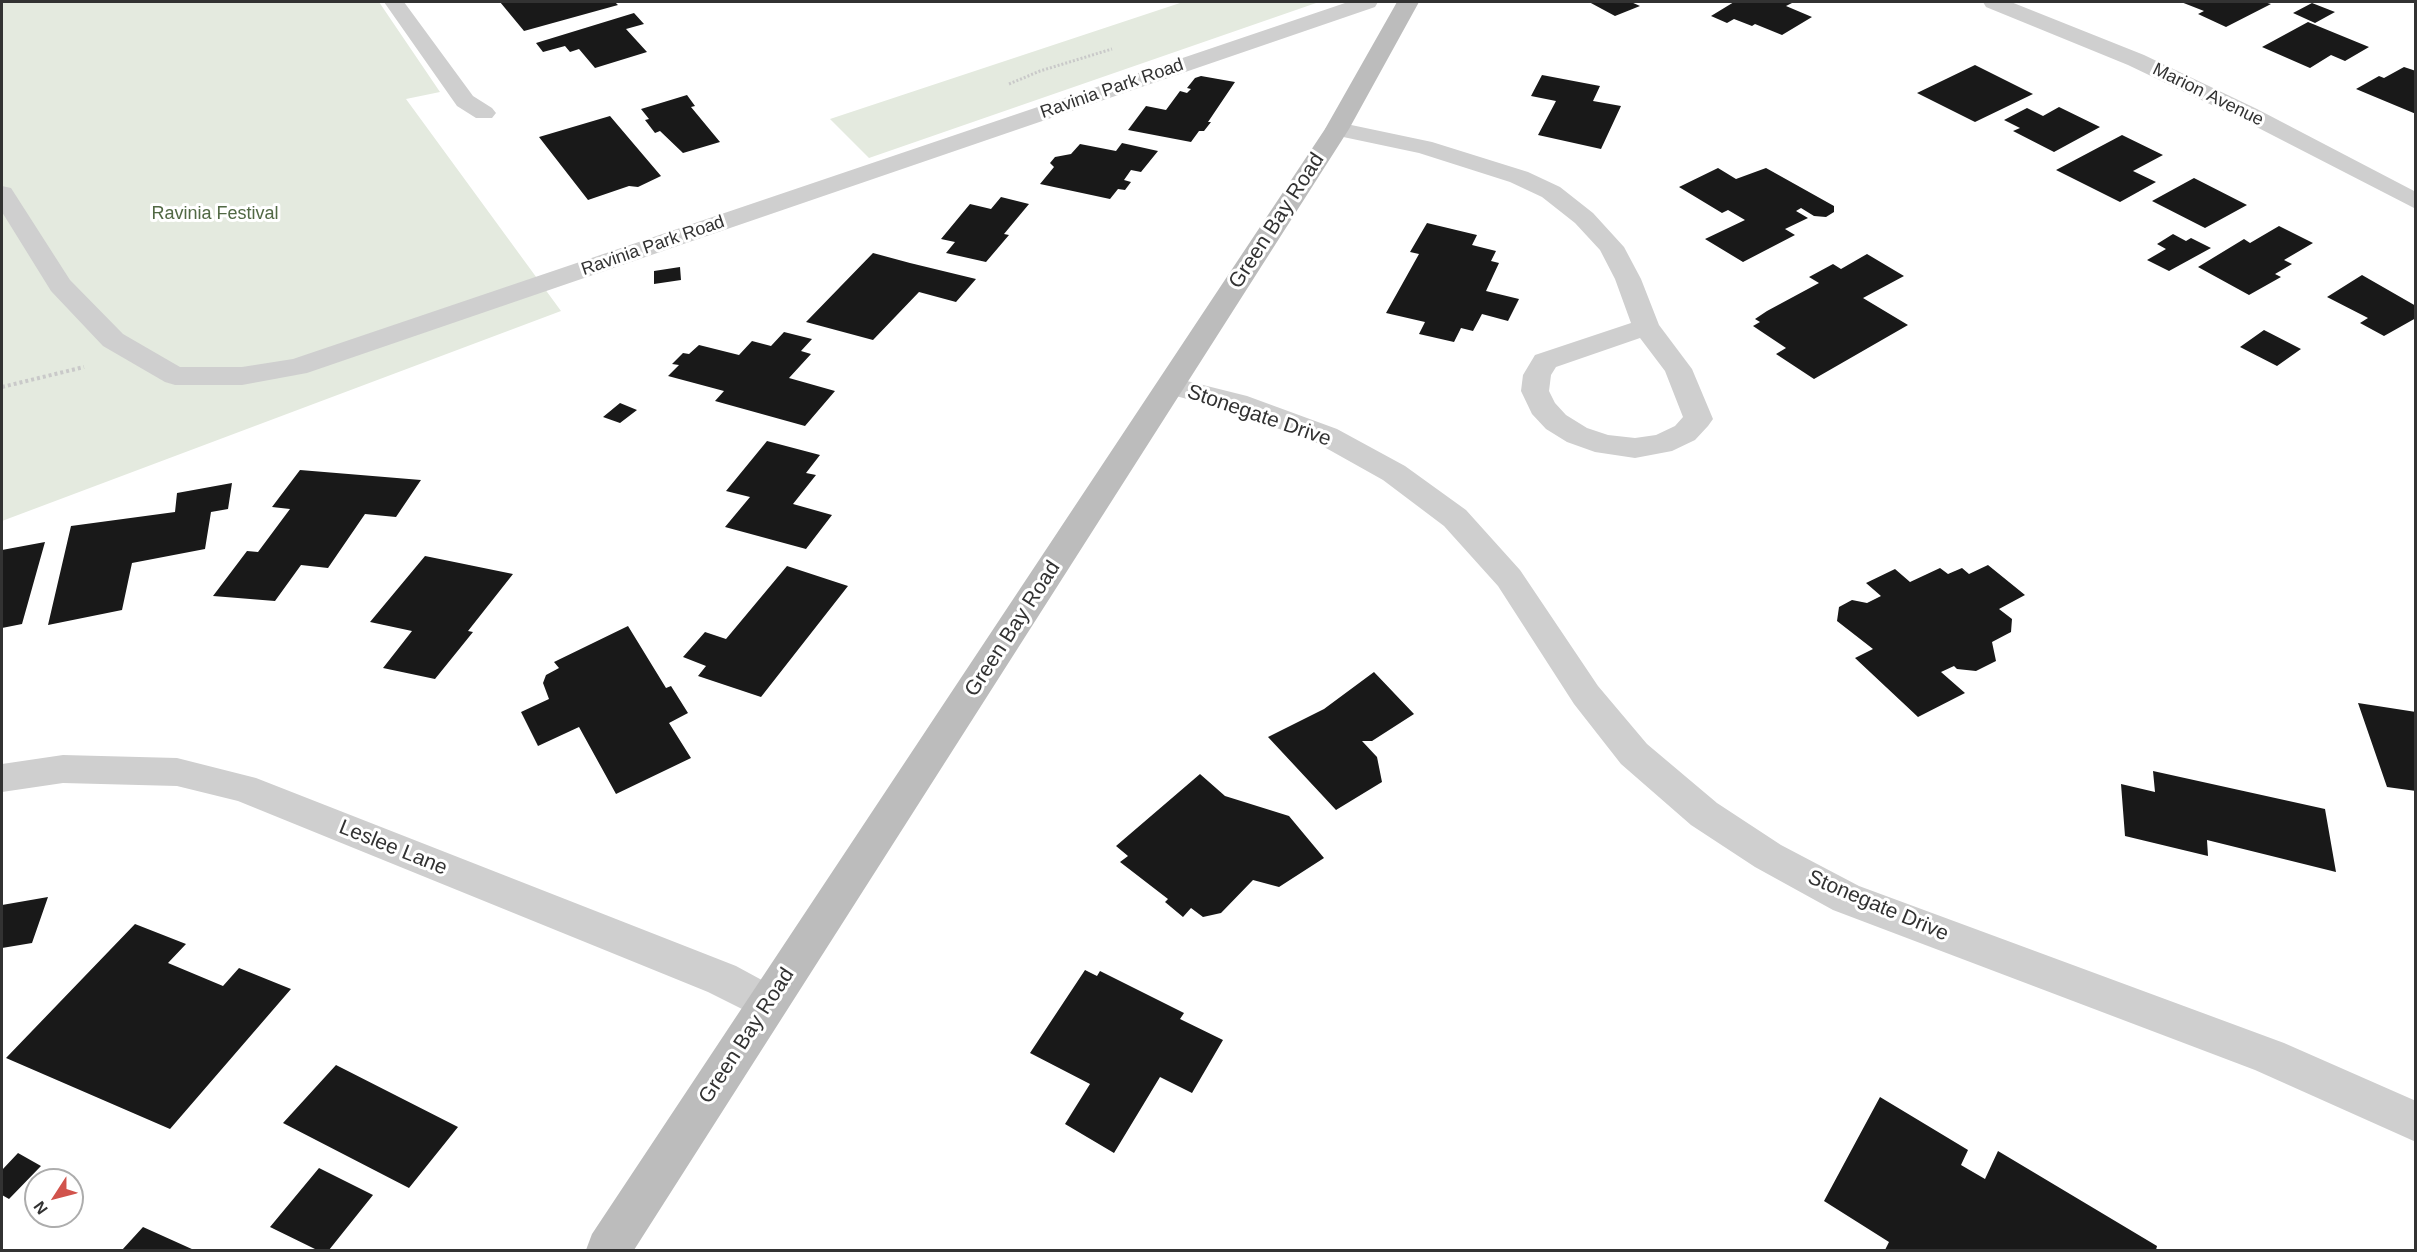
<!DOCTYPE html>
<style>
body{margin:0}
#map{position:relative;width:2417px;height:1252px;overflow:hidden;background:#fff;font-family:Helvetica,sans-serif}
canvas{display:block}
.frame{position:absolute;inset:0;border:3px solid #323232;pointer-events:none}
.north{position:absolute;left:24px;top:1168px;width:60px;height:60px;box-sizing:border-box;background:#fff;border:2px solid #adadad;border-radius:50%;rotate:234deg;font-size:16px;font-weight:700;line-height:24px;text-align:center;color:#323232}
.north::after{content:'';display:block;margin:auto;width:21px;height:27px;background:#d1534c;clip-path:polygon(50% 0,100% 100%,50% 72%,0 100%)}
</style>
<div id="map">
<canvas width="2417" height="1252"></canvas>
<div class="frame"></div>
<div class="north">N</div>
</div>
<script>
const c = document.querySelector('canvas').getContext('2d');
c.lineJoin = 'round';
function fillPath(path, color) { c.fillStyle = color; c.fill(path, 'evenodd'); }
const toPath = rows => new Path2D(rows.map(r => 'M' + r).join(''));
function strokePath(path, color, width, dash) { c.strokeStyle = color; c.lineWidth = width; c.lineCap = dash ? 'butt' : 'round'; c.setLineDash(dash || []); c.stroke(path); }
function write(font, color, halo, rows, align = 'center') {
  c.font = font + ' Helvetica,sans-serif'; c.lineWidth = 6; c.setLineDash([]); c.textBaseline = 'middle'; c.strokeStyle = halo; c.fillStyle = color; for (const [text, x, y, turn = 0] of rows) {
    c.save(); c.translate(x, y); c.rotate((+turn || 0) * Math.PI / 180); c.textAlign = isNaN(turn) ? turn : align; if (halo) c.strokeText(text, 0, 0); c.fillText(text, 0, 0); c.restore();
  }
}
fillPath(toPath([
 [2,2,379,2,440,92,406,99,561,311,2,521],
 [1183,2,1319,2,869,158,830,119]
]), '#e4eadf');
fillPath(toPath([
 [500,2,615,2,618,5,524,31],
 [1589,2,1631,2,1640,6,1615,16],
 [1734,2,1794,2,1786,6,1812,17,1782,35,1755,24,1752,26,1734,19,1727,23,1711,16],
 [2181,2,2264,2,2271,4,2226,27,2198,14,2204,11],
 [2312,3,2335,12,2315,23,2293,13],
 [634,13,644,24,626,29,647,52,595,68,579,49,570,52,565,46,543,52,536,43],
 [2308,22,2369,47,2345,61,2331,55,2310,68,2262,47],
 [1975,65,2033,94,1975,122,1917,93],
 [2404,67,2416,71,2416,114,2356,89,2379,76,2384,78],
 [1542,75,1600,86,1593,101,1621,106,1601,149,1538,135,1556,101,1531,96],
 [1201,76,1235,82,1208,122,1211,122,1204,131,1199,131,1191,142,1128,130,1146,106,1166,110,1180,91,1187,93,1191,89,1187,88,1195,78],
 [687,95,695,106,691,107,720,142,683,153,660,131,655,133,645,120,649,119,641,109],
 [2059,107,2100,127,2054,152,2013,131,2020,128,2004,120,2027,108,2043,116],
 [610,116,661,176,638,187,629,186,588,200,539,137],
 [2122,135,2163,155,2133,171,2156,182,2120,202,2056,170],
 [1122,143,1158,151,1141,172,1131,170,1124,180,1131,182,1125,190,1118,189,1110,199,1040,184,1054,167,1050,163,1055,157,1071,154,1080,144,1116,151],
 [1718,168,1736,179,1766,168,1834,206,1834,212,1826,217,1814,216,1801,208,1796,211,1808,218,1785,229,1795,235,1743,262,1705,239,1745,220,1728,210,1722,213,1679,187],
 [2194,178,2247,205,2205,228,2152,201],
 [1001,197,1029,204,1004,234,1009,235,986,262,946,253,955,242,941,239,970,204,991,209],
 [1427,223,1477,235,1472,245,1496,251,1491,261,1499,263,1486,291,1519,299,1508,321,1482,314,1473,331,1461,328,1454,342,1419,334,1425,322,1386,313,1419,254,1410,252],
 [2279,226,2313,243,2284,260,2292,264,2275,274,2281,277,2249,295,2198,267,2244,239,2250,243],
 [2173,234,2186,241,2191,238,2211,248,2169,271,2147,260,2166,249,2157,244],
 [873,253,910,263,976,279,956,302,919,292,873,340,806,322],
 [1867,254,1904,276,1863,298,1908,325,1814,379,1776,354,1786,348,1753,326,1760,322,1755,319,1767,311,1819,283,1809,277,1833,264,1841,269],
 [680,267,681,280,654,284,654,271],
 [2362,275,2416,306,2416,318,2384,336,2360,323,2368,318,2327,297],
 [2264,330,2301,349,2277,366,2240,347],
 [784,332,812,339,801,351,811,354,789,378,835,391,805,426,715,401,724,391,668,376,679,365,672,364,683,353,689,354,699,345,739,355,752,341,771,346],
 [620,403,637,410,620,423,603,417],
 [767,441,820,455,806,473,816,475,793,504,832,515,806,549,725,527,750,497,726,491],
 [300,470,421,480,396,517,365,514,328,568,301,565,275,601,213,596,247,551,258,552,290,509,272,507],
 [232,483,228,509,211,512,205,549,132,563,122,610,48,625,71,526,175,512,177,493],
 [45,542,22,624,2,628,2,550],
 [425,556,513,574,468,631,473,632,435,679,383,668,412,631,370,622],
 [1988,565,2025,595,1999,609,2012,619,2011,632,1992,642,1996,661,1976,671,1957,669,1954,666,1941,672,1965,693,1918,717,1855,658,1873,649,1837,621,1839,607,1852,600,1867,603,1881,596,1866,583,1895,569,1910,582,1940,568,1948,574,1962,568,1969,574],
 [787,566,848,586,761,697,698,676,706,666,683,657,705,632,726,639],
 [628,626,666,688,671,686,688,713,669,723,691,758,616,794,579,727,538,746,521,712,549,699,543,683,546,675,559,668,554,662],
 [1374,672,1414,714,1372,741,1362,741,1377,757,1382,782,1336,810,1268,737,1324,709],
 [2358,703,2416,712,2416,791,2387,787],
 [2153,771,2325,809,2336,872,2207,840,2208,856,2125,836,2121,784,2155,792],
 [1200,774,1225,796,1289,816,1324,858,1279,887,1253,880,1221,913,1203,917,1191,908,1183,917,1165,902,1168,899,1120,862,1128,856,1116,846],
 [48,897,32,943,2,948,2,905],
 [135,924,186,944,168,963,223,986,239,968,291,989,170,1129,6,1058],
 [1085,970,1097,976,1100,971,1184,1013,1180,1019,1223,1040,1192,1093,1160,1077,1114,1153,1065,1124,1090,1084,1030,1053],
 [336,1065,458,1127,409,1188,283,1123],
 [1880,1097,1968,1150,1961,1165,1985,1179,1998,1151,2157,1246,2156,1250,1885,1250,1889,1242,1824,1201],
 [18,1153,41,1166,9,1199,2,1195,2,1170],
 [319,1168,373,1195,329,1250,317,1250,270,1227],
 [143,1227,194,1250,122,1250]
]), '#191919');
strokePath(toPath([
 [1009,84,1040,71,1112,49]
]), '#c9c9c9', 3, [2, 2]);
strokePath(toPath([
 [2,387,84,367]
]), '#c9c9c9', 4, [3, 3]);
fillPath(toPath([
 [384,2,404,2,473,96,492,108,496,113,492,118,476,118,457,106,384,2],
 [1348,2,1378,2,1375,7,307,373,242,385,175,385,165,382,103,346,51,291,2,212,2,186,11,188,70,280,123,334,180,367,242,367,293,359,1348,2],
 [1983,2,2011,2,2144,55,2257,109,2416,192,2416,209,2241,119,2128,65,1986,7,1983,2],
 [1337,122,1432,142,1528,172,1560,187,1593,213,1624,247,1641,279,1659,325,1692,369,1713,419,1708,426,1695,440,1672,451,1635,458,1595,452,1567,442,1546,429,1532,414,1521,391,1523,375,1535,355,1631,323,1615,279,1600,250,1575,223,1542,197,1510,182,1419,153,1329,134,1325,129,1329,124,1337,122],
 [1640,338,1665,371,1683,417,1675,426,1656,435,1635,438,1608,435,1587,428,1566,415,1555,403,1549,391,1551,375,1556,367,1640,338],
 [1171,377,1247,396,1337,429,1405,466,1466,510,1520,570,1598,686,1647,744,1717,803,1781,845,1859,886,2284,1043,2416,1101,2416,1142,2255,1070,1833,910,1755,867,1691,825,1621,764,1574,704,1498,586,1444,526,1383,480,1317,443,1228,410,1161,392,1157,386,1161,380,1171,377],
 [63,755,177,758,256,778,736,966,782,991,788,1004,782,1017,768,1022,708,992,238,801,177,786,63,783,2,792,2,764,63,755]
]), '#cfcfcf');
fillPath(toPath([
 [1397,2,1419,2,1349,129,634,1250,586,1250,592,1234,1325,129,1397,2]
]), '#bcbcbc');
write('18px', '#323232', '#fff', [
 ["Ravinia Park Road",1112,89,-19],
 ["Marion Avenue",2208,95,26],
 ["Ravinia Park Road",653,246,-19]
]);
write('18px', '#516944', '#fff', [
 ["Ravinia Festival",215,214]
]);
write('21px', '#323232', '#fff', [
 ["Green Bay Road",1277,221,-57],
 ["Stonegate Drive",1259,416,19],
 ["Green Bay Road",1013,629,-57],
 ["Leslee Lane",393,848,22],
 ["Stonegate Drive",1878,906,23],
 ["Green Bay Road",747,1036,-57]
]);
</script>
